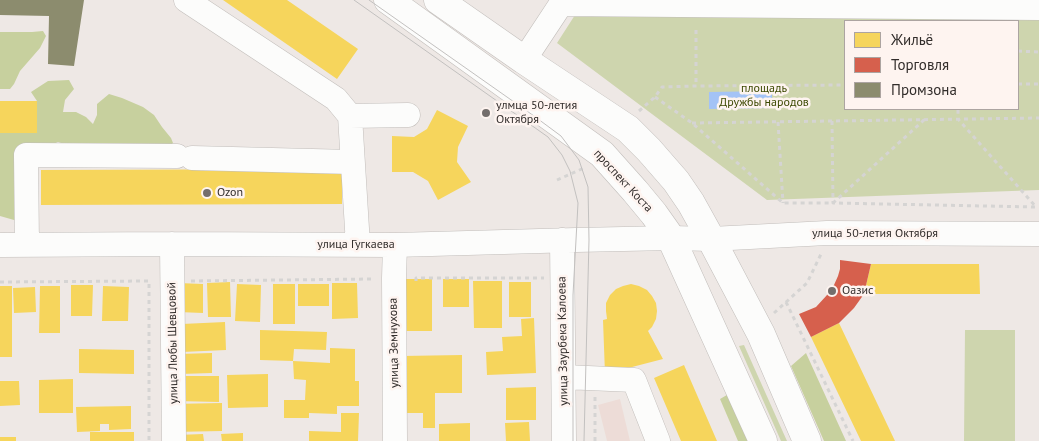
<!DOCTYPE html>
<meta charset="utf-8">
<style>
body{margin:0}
#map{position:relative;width:1039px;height:441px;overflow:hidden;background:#eee8e5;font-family:"PT Sans",sans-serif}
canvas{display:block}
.legend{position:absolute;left:844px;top:20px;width:175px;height:90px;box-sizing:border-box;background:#fef4f0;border:1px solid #aca4a1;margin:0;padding:6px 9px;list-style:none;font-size:15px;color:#322d2b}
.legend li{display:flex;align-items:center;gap:10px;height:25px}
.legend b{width:25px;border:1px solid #aca4a1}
</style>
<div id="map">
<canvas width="1039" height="441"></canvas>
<ul class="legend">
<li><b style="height:14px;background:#f6d55c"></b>Жильё</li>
<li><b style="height:14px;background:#d6604d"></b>Торговля</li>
<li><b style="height:14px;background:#8c8c6e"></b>Промзона</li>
</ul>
</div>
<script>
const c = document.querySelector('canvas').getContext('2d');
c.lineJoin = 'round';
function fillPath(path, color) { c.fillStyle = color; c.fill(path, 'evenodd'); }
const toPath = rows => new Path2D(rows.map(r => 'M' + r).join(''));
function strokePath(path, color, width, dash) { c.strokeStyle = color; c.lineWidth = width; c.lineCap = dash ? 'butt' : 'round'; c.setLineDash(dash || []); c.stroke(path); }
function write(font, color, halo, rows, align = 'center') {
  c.font = font + ' "PT Sans",sans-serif'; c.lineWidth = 5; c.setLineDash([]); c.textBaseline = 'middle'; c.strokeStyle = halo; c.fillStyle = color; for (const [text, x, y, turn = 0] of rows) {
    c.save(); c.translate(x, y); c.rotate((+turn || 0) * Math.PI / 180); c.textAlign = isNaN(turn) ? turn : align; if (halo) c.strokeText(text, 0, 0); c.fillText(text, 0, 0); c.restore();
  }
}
fillPath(toPath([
 [620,399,630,441,607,441,598,405]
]), '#eddcd7');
fillPath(toPath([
 [1039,13,1039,190,767,200,557,43,575,15],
 [845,21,1018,21,1018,109,845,109],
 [965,330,1015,330,1015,441,964,441],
 [744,345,787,441,781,441,739,346]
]), '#ced5ae');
fillPath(toPath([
 [43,31,46,36,40,48,20,71,14,84,10,89,0,89,0,32,32,32],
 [69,80,74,89,65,100,63,112,76,112,86,117,93,124,97,115,97,104,109,94,122,98,143,107,154,115,162,127,171,138,173,143,166,150,95,154,58,142,49,146,37,165,21,222,0,216,0,133,37,133,37,101,31,92,48,81],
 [806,353,846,441,824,441,791,366],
 [739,388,762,441,738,441,720,399]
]), '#c7d09e');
fillPath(toPath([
 [772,91,772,108,709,109,709,92]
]), '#a4c3f6');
fillPath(toPath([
 [223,0,287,0,358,49,337,79],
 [0,101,37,101,37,133,0,133],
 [437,110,468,126,458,147,457,162,471,182,438,200,428,181,413,172,392,172,392,136,414,137,427,129],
 [342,169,342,204,41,205,41,170],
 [871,264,979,264,980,294,864,294],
 [404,279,432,279,432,331,404,331],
 [443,279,469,279,469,307,443,307],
 [473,281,502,281,502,328,474,328],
 [230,282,231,317,208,317,207,283],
 [509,282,531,282,531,317,509,317],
 [178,283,203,284,203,313,178,312],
 [332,283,357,283,358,318,332,319],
 [237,284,261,285,260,322,235,321],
 [273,284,295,284,295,324,273,324],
 [298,284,329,284,329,306,298,306],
 [631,284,639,286,647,290,652,296,656,303,657,311,656,319,652,327,648,331,663,359,605,374,603,320,607,319,606,311,606,303,610,295,616,289,623,286],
 [71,285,93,285,92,316,71,316],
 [0,286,12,286,12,357,0,357],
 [40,286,60,286,60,333,39,333],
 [103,286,129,287,128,321,102,321],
 [35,287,36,312,14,313,13,288],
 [534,318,536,373,487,375,486,352,503,351,502,337,522,336,521,319],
 [225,322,226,350,182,352,182,324],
 [839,323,895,441,861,441,811,337],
 [260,330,327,332,326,350,294,349,293,361,260,360],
 [330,348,355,349,355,381,359,381,359,406,337,406,337,414,309,413,309,418,284,418,284,400,305,400,306,380,294,379,293,361,330,363],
 [79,349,134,350,134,374,79,373],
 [212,353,212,373,180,374,179,354],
 [462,355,462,393,435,393,435,428,423,428,423,413,402,413,402,356],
 [684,365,717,441,681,441,654,378],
 [268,374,268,407,228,408,227,375],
 [176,376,219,376,219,402,176,401],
 [73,379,73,413,39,413,39,380],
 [0,381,19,381,20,405,0,406],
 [536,387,536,420,506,420,506,388],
 [222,403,222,431,172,432,171,404],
 [131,406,131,429,109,430,109,424,100,424,100,431,77,432,76,407],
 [341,413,359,413,358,441,309,441,309,431,341,432],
 [529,422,530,441,506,441,505,423],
 [470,423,470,441,439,441,439,424],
 [90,432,134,432,134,441,90,441],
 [243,433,243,441,222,441,221,434],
 [203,434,204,441,177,441,177,435],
 [0,437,16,437,16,441,0,441]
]), '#f6d55c');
fillPath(toPath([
 [840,260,871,264,864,294,854,308,839,323,811,337,799,314,816,307,827,295,834,285,838,276,840,269]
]), '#d6604d');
fillPath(toPath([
 [0,0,84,0,74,66,48,64,49,16,0,15]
]), '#8c8c6e');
const minor = toPath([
 [186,0,336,99,350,116,358,245],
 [524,60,561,4,1039,8],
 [350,116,408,115],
 [192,158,352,162],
 [562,240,564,441],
 [172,244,174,441],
 [0,245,172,244,395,245,576,240,671,238,711,239,827,233,1039,234],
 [27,245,26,155,177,156],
 [395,245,394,278,395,441],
 [564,377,634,380,658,441]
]);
const major = toPath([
 [388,0,602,154,635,191,654,214,671,238,763,441],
 [438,0,524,60,628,129,649,150,676,181,691,203,711,239,761,334,807,441]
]);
strokePath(minor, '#c1bdba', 25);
strokePath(major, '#c1bdba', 29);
strokePath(toPath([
 [696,30,696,86],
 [1018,51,1039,52],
 [1018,84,1039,84],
 [655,97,692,123,783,203,833,203,925,119],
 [639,111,655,97,662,87,696,86,845,85],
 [832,121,833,203,1036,207,958,119,958,109],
 [778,122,783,203],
 [692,123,1039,118],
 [557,180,584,168],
 [191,281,373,279,373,280],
 [416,281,416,278,544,278],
 [0,282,149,281,149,441],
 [786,302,853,441],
 [774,313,807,283,822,252],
 [595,397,595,441]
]), '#d5d4d3', 3, [4, 4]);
strokePath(minor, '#fcfcfb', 24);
strokePath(major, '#fcfcfb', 28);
strokePath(toPath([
 [354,0,548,137,562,155,570,171,578,203,573,295,573,441],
 [369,0,534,116,561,136,579,160,588,187,589,240,584,441]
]), '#c2c0bf', 1);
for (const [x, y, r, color] of [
 [486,113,5,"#746e6c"],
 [207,193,5,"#746e6c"],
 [832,291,5,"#746e6c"]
]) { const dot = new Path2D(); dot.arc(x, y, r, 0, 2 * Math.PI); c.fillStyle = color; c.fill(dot); strokePath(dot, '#fef4f0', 2); }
write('12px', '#3c4902', '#fef4f0', [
 ["площадь",764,89],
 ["Дружбы народов",764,103]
]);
write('12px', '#322d2b', '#fef4f0', [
 ["улмца 50-летия",496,106],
 ["Октября",496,120],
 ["Ozon",217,193],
 ["Оазис",842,291]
], 'left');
write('12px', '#322d2b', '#fef4f0', [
 ["проспект Коста",623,181,47],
 ["улица 50-летия Октября",875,234],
 ["улица Гугкаева",356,245],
 ["улица Заурбека Калоева",563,341,-91],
 ["улица Любы Шевцовой",173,343,-91],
 ["улица Земнухова",394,343,-91]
]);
</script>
